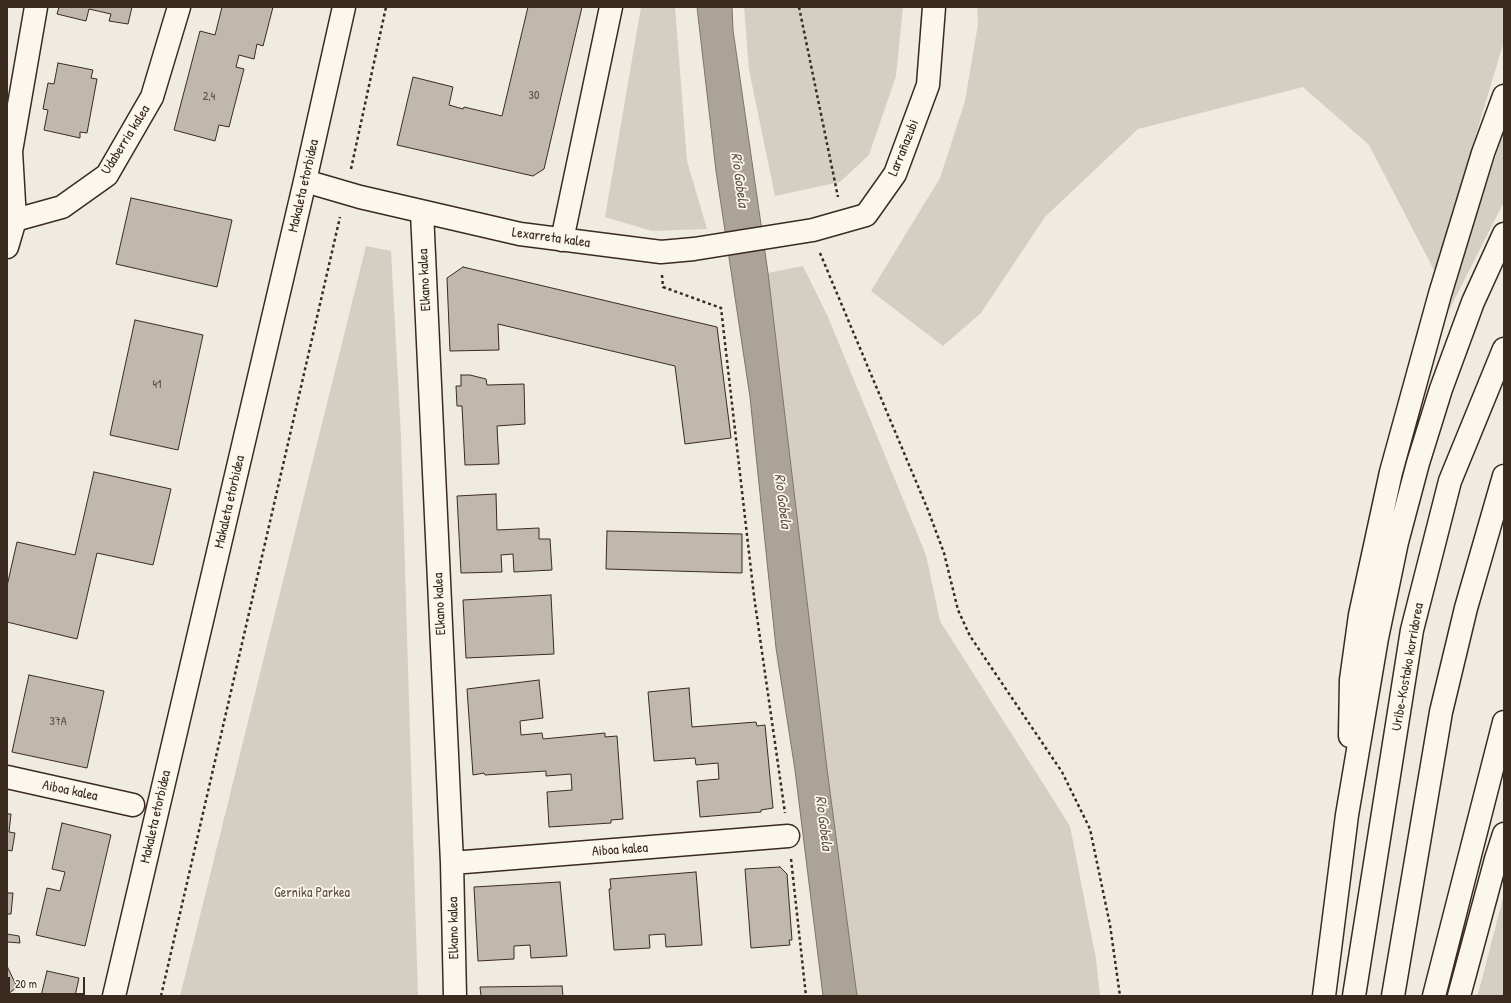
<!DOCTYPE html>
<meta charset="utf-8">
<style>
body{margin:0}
#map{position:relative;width:1511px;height:1003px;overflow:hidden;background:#f0ebe0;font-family:"Patrick Hand",sans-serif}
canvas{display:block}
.frame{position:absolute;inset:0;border:8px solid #3b2a1e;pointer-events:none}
.scale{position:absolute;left:8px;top:977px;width:77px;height:18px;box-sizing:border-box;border:2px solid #3b2a1e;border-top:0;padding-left:5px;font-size:12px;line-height:14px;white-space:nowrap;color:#3b2a1e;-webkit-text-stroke:3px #fbf7ec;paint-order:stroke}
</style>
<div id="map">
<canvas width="1511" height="1003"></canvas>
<div class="frame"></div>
<div class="scale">20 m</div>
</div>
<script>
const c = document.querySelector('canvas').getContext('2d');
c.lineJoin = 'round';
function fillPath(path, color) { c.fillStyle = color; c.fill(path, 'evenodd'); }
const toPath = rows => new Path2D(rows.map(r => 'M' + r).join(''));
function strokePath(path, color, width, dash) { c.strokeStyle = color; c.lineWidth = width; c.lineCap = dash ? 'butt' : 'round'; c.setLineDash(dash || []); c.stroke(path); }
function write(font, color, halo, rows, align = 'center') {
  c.font = font + ' "Patrick Hand",sans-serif'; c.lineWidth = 3.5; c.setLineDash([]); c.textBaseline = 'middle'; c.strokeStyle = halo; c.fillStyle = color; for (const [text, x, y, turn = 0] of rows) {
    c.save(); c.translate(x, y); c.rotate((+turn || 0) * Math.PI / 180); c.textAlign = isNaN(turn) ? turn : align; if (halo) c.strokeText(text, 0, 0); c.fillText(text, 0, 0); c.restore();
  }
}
fillPath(toPath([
 [641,7,675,7,687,161,707,229,652,231,605,217],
 [744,7,903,7,896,76,869,155,840,182,775,196,749,70],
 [977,7,1504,7,1504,41,1435,272,1369,145,1303,87,1138,129,1045,217,981,313,943,346,871,291,940,178,965,101,978,24],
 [1504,130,1504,202,1447,314,1474,223],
 [366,246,391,251,401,436,418,996,180,996],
 [803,266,828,317,926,555,940,621,1070,826,1096,959,1100,996,857,996,827,769,768,273],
 [1504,894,1504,996,1477,996,1481,983]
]), '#d5cec3');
const water = toPath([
 [697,7,732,7,733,30,768,273,827,769,857,996,823,996,795,770,776,648,750,397,716,171,697,7]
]);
fillPath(water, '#aca397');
strokePath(water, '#7f7367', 1);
const building = toPath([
 [59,7,132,7,128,24,109,21,111,14,89,9,86,21,57,14,59,7],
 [222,7,273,7,263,46,257,44,254,59,239,55,236,67,244,69,229,127,219,125,215,141,174,130,200,31,215,35,222,7],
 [528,7,582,7,544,169,533,176,397,145,413,77,453,87,449,105,463,109,464,107,502,116,528,7],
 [58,63,93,70,91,78,97,79,87,133,80,132,80,138,44,130,48,110,43,109,48,83,54,84,58,63],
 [131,198,232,220,217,287,116,264,131,198],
 [463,267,717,327,731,438,685,444,675,366,498,324,499,350,450,351,447,278,463,267],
 [135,320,203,335,178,450,110,435,135,320],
 [461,375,470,375,486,379,487,385,524,384,525,424,497,426,499,464,465,465,462,406,457,406,456,386,461,386,461,375],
 [94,472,171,489,153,565,97,553,77,639,7,622,7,586,17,542,75,555,94,472],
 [496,494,497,530,539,528,539,539,550,539,552,570,514,572,513,554,501,555,502,572,461,573,457,496,496,494],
 [607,531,742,534,742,573,606,569,607,531],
 [551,595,554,654,466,658,463,600,551,595],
 [29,675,104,691,87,768,12,752,29,675],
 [539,680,543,718,520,721,521,735,542,733,543,739,605,733,605,737,617,736,623,819,611,820,611,823,549,827,547,792,572,790,571,774,546,776,546,771,485,775,484,773,473,775,467,689,539,680],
 [689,688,692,727,756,722,757,726,765,725,773,808,761,810,761,812,700,817,697,781,719,779,718,763,696,765,695,758,654,761,648,692,689,688],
 [7,814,11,814,9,832,15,833,12,851,7,850,7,814],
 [62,823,111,835,85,946,36,935,47,888,60,891,65,872,52,869,62,823],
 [780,867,787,874,792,940,789,940,790,945,751,948,745,869,780,867],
 [696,872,702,945,666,947,665,934,649,935,650,948,614,950,609,889,611,889,610,879,696,872],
 [560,882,567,956,531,958,530,945,514,946,514,959,478,961,474,887,560,882],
 [7,893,13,893,11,914,7,914,7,893],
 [7,934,19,936,20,943,7,942,7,934],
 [7,966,17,987,7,995,7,966],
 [47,971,79,978,75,996,41,996,47,971],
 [562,986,563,996,481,996,480,987,562,986]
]);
fillPath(building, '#c0b8ad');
strokePath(building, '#3b2a1e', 1);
const minor = toPath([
 [305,181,360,197,520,234,661,252,694,249,813,230,866,215,895,174,928,85,934,7],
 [422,212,452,863,455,996],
 [15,220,62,207,107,175,152,97,179,7],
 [562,240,611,7],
 [7,247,15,220,11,151,36,7],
 [7,777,133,805],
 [452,863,788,836],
 [114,996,305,181,344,7]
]);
const highway = toPath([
 [1350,736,1351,680,1360,615,1391,472,1440,294,1483,153,1504,96],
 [1324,996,1347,815,1377,638,1397,542,1418,463,1441,389,1473,302,1504,234],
 [1354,996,1412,630,1450,481,1504,349],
 [1393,996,1441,712,1466,608,1504,476],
 [1434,996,1504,722],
 [1459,996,1496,859,1504,834]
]);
strokePath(minor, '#3b2a1e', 25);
strokePath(highway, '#3b2a1e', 25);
strokePath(toPath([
 [799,7,838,197],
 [351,169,386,7],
 [820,253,928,510,944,553,958,610,970,636,1062,772,1090,829,1110,925,1120,996],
 [662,275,663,287,721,308,754,596,785,813],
 [791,859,806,996],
 [161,996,340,217]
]), '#3b2a1e', 2.5, [3, 3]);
strokePath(minor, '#fbf7ec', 22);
strokePath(highway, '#fbf7ec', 22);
write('12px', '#5c4e42', null, [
 ["30",534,96],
 ["2,4",209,97],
 ["41",157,385],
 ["37A",58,722]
]);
write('14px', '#3b2a1e', '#fbf7ec', [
 ["Udaberria kalea",126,140,-58],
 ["Larrañazubi",904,148,-68],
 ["Makaleta etorbidea",304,186,-77],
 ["Lexarreta kalea",551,238,8],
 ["Elkano kalea",425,280,-93],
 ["Makaleta etorbidea",230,502,-77],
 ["Elkano kalea",440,604,-93],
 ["Uribe-Kostako korridorea",1408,667,-80],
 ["Aiboa kalea",70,791,12],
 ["Makaleta etorbidea",156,817,-77],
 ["Aiboa kalea",620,850,-4],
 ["Elkano kalea",454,928,-91]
]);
write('14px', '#625347', '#fbf7ec', [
 ["Gernika Parkea",312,893]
]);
write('italic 15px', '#635448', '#fbf7ec', [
 ["Río Gobela",739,180,82],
 ["Río Gobela",782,501,83],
 ["Río Gobela",823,823,83]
]);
</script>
